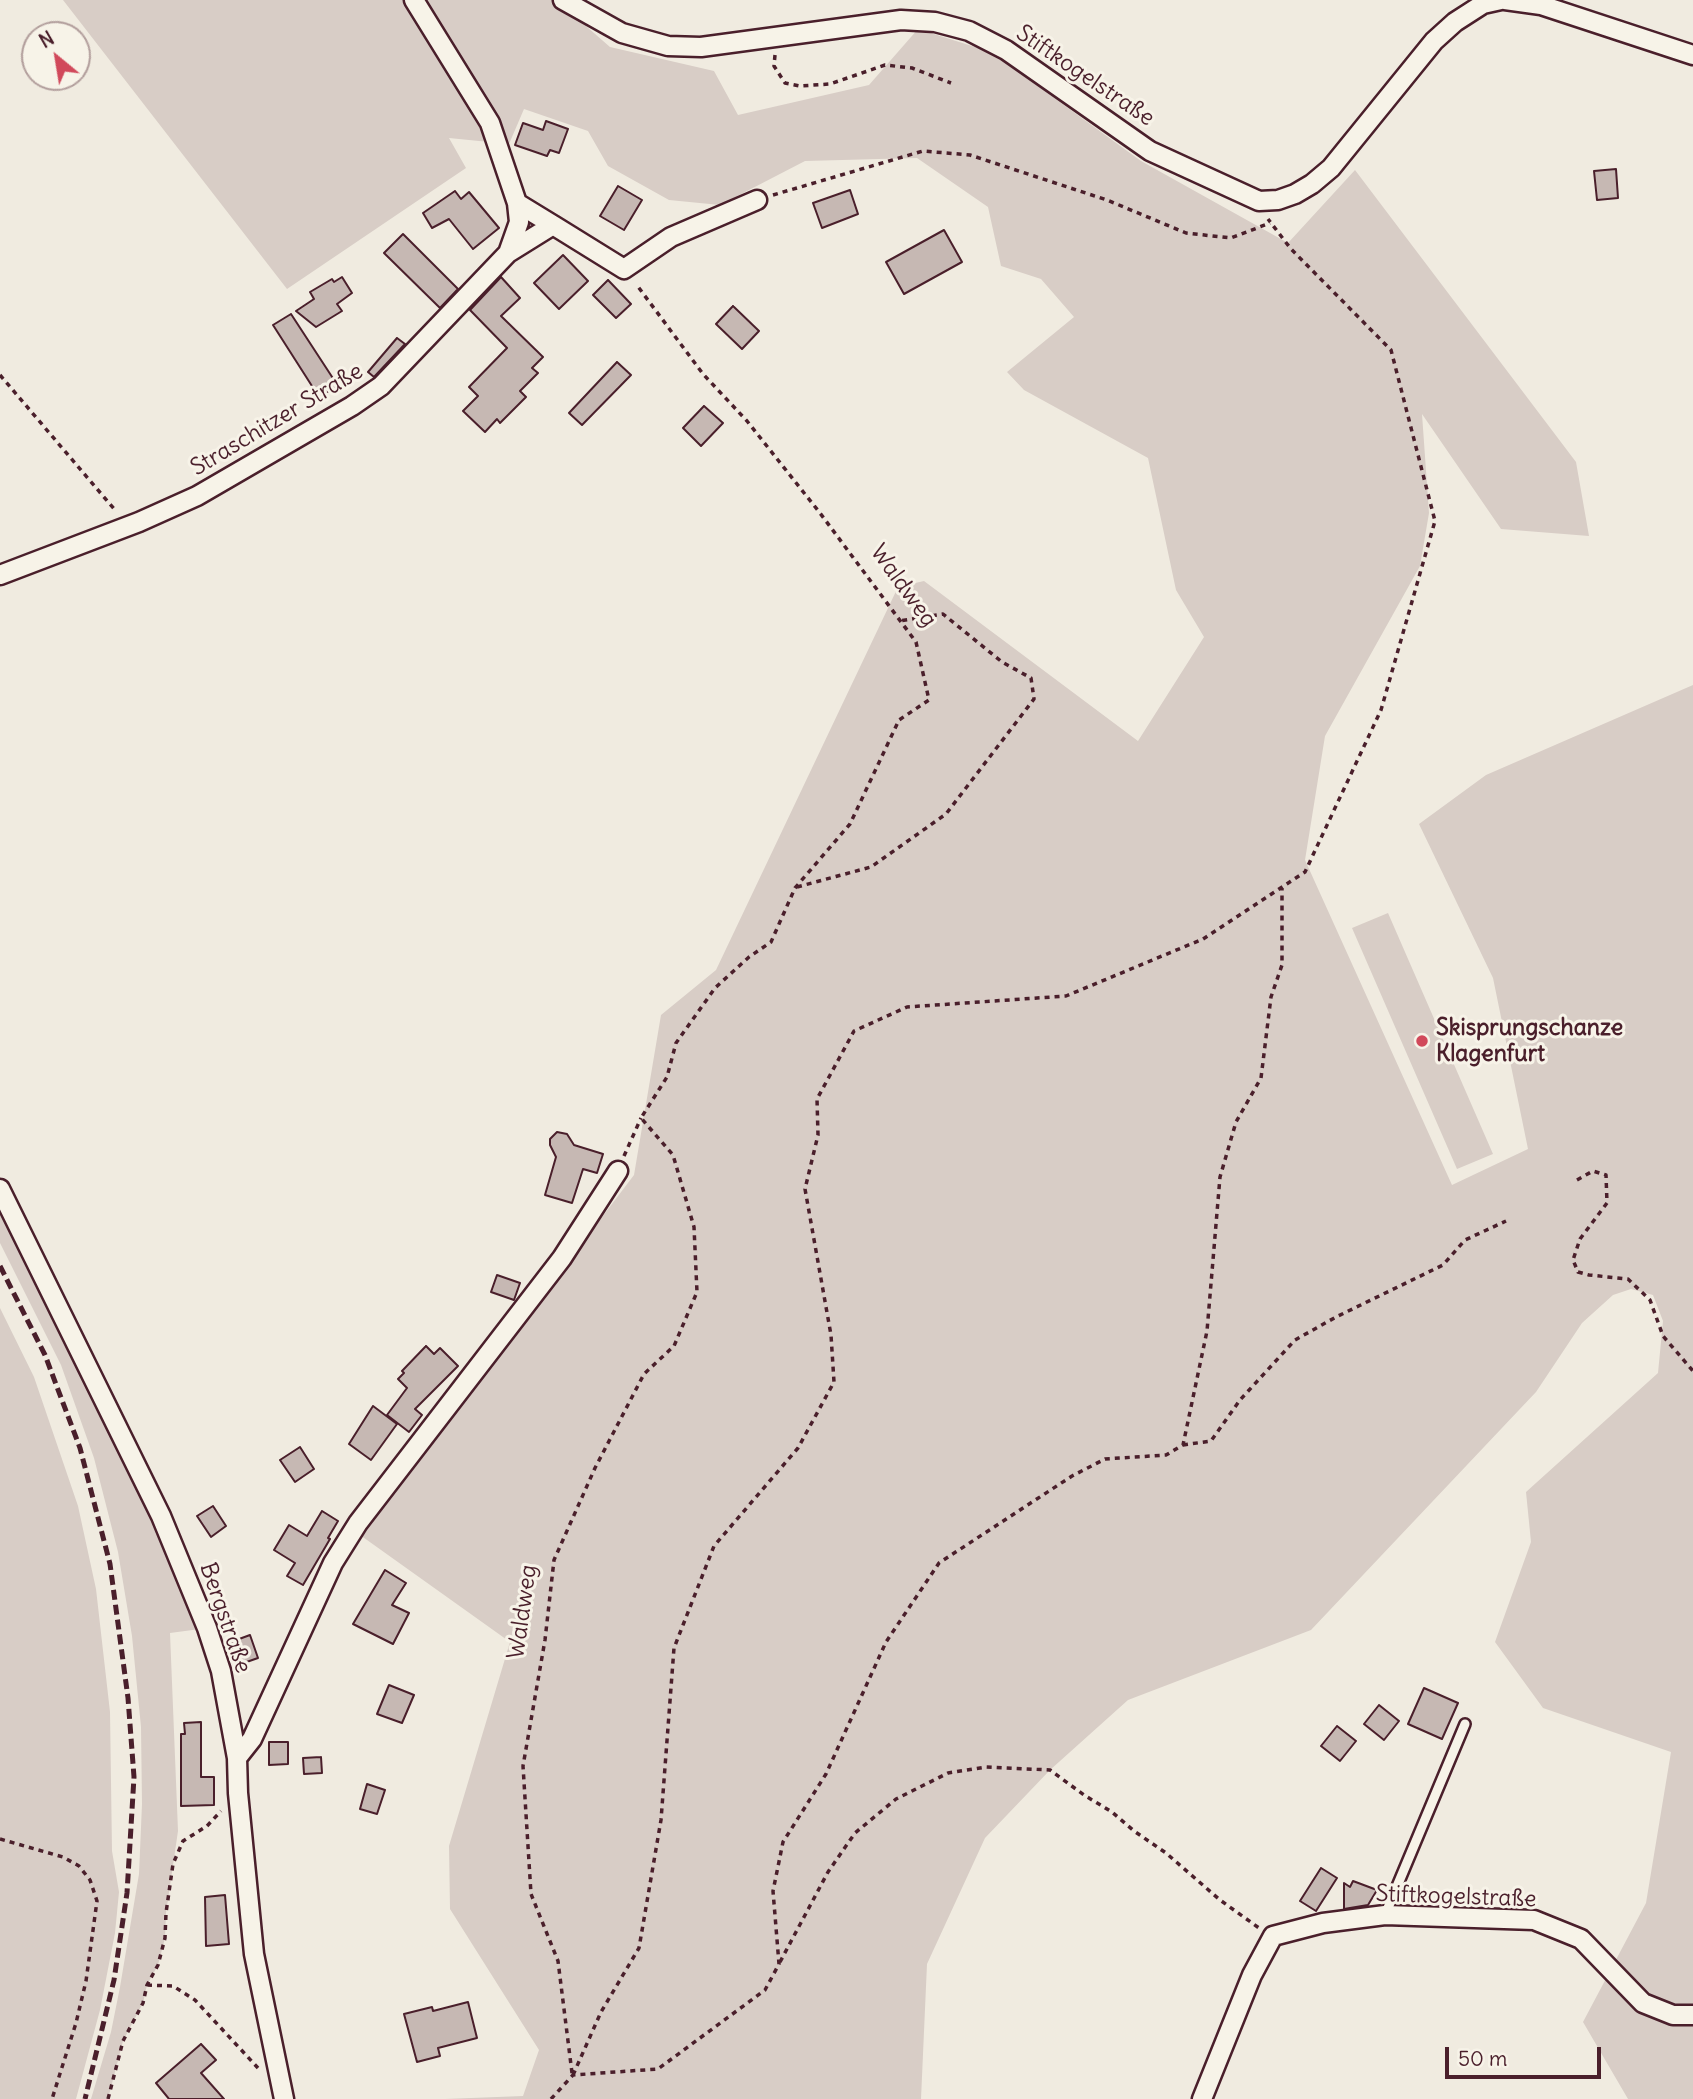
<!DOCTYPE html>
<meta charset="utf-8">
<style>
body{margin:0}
#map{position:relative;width:1693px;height:2099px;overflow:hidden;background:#f0ebe0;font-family:Delius,sans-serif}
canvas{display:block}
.north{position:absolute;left:21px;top:21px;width:70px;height:70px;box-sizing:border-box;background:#f7f3e8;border:2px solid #b29e9c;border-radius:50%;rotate:330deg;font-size:19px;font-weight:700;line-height:28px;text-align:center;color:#4a1f2b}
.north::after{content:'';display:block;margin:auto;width:24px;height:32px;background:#d1495b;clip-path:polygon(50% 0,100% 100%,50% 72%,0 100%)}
.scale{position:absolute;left:1445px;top:2047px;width:156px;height:32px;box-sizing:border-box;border:4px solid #4a1f2b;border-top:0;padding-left:9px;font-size:21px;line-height:24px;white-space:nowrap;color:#4a1f2b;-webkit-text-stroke:5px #f7f3e8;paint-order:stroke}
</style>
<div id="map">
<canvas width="1693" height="2099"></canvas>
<div class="north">N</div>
<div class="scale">50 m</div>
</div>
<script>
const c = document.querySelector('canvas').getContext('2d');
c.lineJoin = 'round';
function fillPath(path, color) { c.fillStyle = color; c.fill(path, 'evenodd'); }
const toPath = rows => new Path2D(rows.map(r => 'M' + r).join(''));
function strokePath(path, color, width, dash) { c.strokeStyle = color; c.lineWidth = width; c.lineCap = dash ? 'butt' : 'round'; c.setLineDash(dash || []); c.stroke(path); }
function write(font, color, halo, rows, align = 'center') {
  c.font = font + ' Delius,sans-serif'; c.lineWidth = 6; c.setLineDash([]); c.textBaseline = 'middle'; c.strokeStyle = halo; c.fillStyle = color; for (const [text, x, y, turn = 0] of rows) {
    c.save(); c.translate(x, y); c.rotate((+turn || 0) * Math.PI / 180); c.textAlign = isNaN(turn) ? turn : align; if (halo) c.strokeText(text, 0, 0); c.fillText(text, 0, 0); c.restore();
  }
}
fillPath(toPath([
 [63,0,556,0,610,47,714,71,738,115,869,85,918,29,991,52,1141,161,1288,243,1355,170,1576,462,1589,536,1501,529,1422,414,1429,513,1420,566,1325,736,1305,860,1452,1185,1528,1149,1493,978,1419,824,1486,775,1693,685,1693,2099,1628,2099,1583,2022,1646,1903,1671,1752,1543,1708,1495,1642,1531,1542,1526,1492,1658,1373,1663,1321,1653,1295,1631,1289,1613,1295,1582,1323,1536,1392,1311,1630,1128,1700,1050,1770,985,1838,927,1964,921,2099,445,2099,523,2096,539,2050,450,1909,449,1846,510,1642,360,1535,634,1175,661,1015,716,970,898,587,924,581,1138,741,1204,637,1176,590,1148,458,1024,390,1007,372,1074,317,1041,279,1001,266,988,207,917,158,805,161,720,205,669,200,608,166,588,131,524,109,509,144,449,138,466,168,287,289],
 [1388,913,1493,1154,1457,1169,1352,928],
 [0,1208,154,1516,200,1629,170,1633,178,1831,166,1913,165,1938,158,1965,147,1985,143,2003,123,2041,108,2099,91,2099,111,2032,120,1987,139,1874,142,1804,141,1727,132,1636,118,1552,94,1458,61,1365,0,1243],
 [0,1308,34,1377,78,1506,96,1589,110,1712,112,1851,119,1892,115,1933,100,2010,76,2099,0,2099]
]), '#d8cdc6');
const building = toPath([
 [546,121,568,129,559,153,550,150,547,156,515,145,523,123,543,130,546,121],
 [1616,169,1618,198,1597,200,1594,171,1616,169],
 [618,186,642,200,624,230,600,216,618,186],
 [850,190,858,214,822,228,813,203,850,190],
 [455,191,461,199,469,192,499,228,473,249,449,219,432,228,423,213,455,191],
 [944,230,962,262,904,294,886,262,944,230],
 [403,234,458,289,440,308,384,253,403,234],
 [563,255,588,281,559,309,534,283,563,255],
 [342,277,352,293,337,304,342,311,316,327,296,311,314,299,310,292,332,279,334,282,342,277],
 [501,277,520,298,501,316,543,357,532,368,538,373,520,391,526,397,500,423,497,419,485,432,463,411,478,396,469,387,507,348,470,310,501,277],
 [608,280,631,304,616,318,593,295,608,280],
 [733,306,759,331,742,349,716,324,733,306],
 [291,314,338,386,319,397,273,325,291,314],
 [397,338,405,344,374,377,368,372,397,338],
 [617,362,631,375,582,425,569,413,617,362],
 [704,406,723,423,701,446,683,428,704,406],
 [557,1132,567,1134,574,1145,603,1154,597,1173,583,1169,572,1203,545,1195,556,1157,550,1145,550,1139,557,1132],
 [497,1275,520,1283,514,1300,491,1292,497,1275],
 [426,1346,434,1354,440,1348,458,1366,415,1409,422,1415,409,1432,387,1415,407,1388,398,1379,404,1373,402,1371,426,1346],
 [373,1406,397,1424,371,1460,349,1444,373,1406],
 [300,1447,314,1469,295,1482,280,1460,300,1447],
 [213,1506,226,1526,211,1537,197,1516,213,1506],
 [322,1511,338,1521,328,1538,330,1539,303,1585,287,1576,295,1563,274,1550,289,1525,307,1536,322,1511],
 [385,1570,406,1583,392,1605,409,1613,393,1644,353,1624,385,1570],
 [250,1635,258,1658,238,1665,231,1642,250,1635],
 [389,1685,414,1695,402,1723,377,1714,389,1685],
 [1424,1688,1458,1703,1442,1739,1408,1724,1424,1688],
 [1379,1705,1399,1721,1384,1740,1364,1724,1379,1705],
 [201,1722,201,1777,214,1777,214,1805,181,1806,181,1734,185,1734,184,1723,201,1722],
 [1337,1726,1356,1741,1340,1761,1321,1746,1337,1726],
 [269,1742,288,1742,288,1764,269,1765,269,1742],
 [321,1757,322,1773,304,1774,303,1758,321,1757],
 [367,1784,385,1790,377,1814,360,1809,367,1784],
 [1321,1868,1337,1878,1316,1911,1300,1901,1321,1868],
 [1353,1881,1377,1890,1368,1905,1344,1909,1344,1883,1350,1887,1353,1881],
 [225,1895,229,1944,206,1946,205,1897,225,1895],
 [468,2002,477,2038,438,2048,440,2056,417,2062,404,2014,432,2007,433,2011,468,2002],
 [201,2044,216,2060,201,2073,224,2099,169,2099,156,2083,201,2044]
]);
fillPath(building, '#c6b8b3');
strokePath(building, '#4a1f2b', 2);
const lane = toPath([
 [1385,1915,1465,1724]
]);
const street = toPath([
 [563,0,622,33,668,46,701,47,901,20,935,22,969,31,1006,50,1150,151,1259,201,1278,200,1295,194,1312,184,1331,168,1434,41,1455,22,1483,4,1501,0],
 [1505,0,1541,5,1693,55],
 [517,203,553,225],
 [508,253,553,225,624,269,671,237,757,200],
 [0,575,139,522,197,496,352,406,381,386,508,253,519,222,517,203,490,123,414,0],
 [0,1189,161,1516,207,1628,221,1671,237,1758,238,1793,254,1954,284,2099],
 [237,1758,252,1739,333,1563,358,1523,562,1258,618,1171],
 [1202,2099,1252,1975,1273,1936,1323,1923,1385,1915,1534,1920,1581,1939,1643,2003,1673,2015,1693,2015]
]);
strokePath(lane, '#4a1f2b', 14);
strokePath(street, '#4a1f2b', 23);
strokePath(toPath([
 [775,55,774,66,785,83,800,86,830,84,885,65,912,68,951,83],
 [773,195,923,151,970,155,1107,200,1186,233,1231,238,1270,223],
 [0,375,115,510],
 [797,887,871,867,946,814,1034,699,1031,678,1002,662,943,614,899,621],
 [624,1156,641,1118],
 [1577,1180,1593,1171,1606,1175,1607,1203,1580,1239,1573,1260,1578,1272,1589,1275,1628,1279,1650,1300,1663,1336,1693,1371],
 [1183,1445,1211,1441,1240,1400,1295,1340,1336,1317,1443,1265,1465,1240,1506,1221],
 [0,1839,63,1857,79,1866,90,1880,97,1901,86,1981,76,2023,52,2099],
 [780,1962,828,1872,855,1833,896,1799,948,1773,986,1767,1050,1770,1084,1795,1112,1812,1134,1831,1166,1853,1220,1900,1259,1928],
 [147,1985,173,1986,195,2000,258,2068],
 [572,2073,558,1961,531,1894,523,1766,545,1640,554,1560,595,1468,644,1374,674,1346,697,1292,694,1227,673,1155,641,1118,667,1077,676,1043,715,988,749,957,771,942,795,888,850,824,899,720,929,700,916,642,820,513,747,421,703,374,636,284],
 [573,2075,601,2012,639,1948,661,1820,674,1648,714,1546,798,1448,834,1382,831,1335,805,1189,818,1135,817,1099,854,1031,907,1007,1066,996,1203,939,1305,872,1381,710,1435,521,1391,350,1291,249,1268,219],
 [108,2099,123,2041,143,2003,147,1985,158,1965,165,1938,166,1913,173,1864,183,1841,207,1826,221,1811],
 [551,2099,573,2075,658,2069,765,1990,779,1964,773,1891,783,1842,826,1774,886,1642,939,1563,1072,1476,1105,1459,1166,1455,1183,1445,1207,1331,1220,1177,1236,1122,1261,1078,1271,997,1282,965,1282,888]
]), '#4a1f2b', 3.5, [5, 5]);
strokePath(lane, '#f7f3e8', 9);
strokePath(street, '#f7f3e8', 18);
strokePath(toPath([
 [0,1266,45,1355,80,1448,110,1564,128,1698,134,1777,127,1893,114,1980,85,2099]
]), '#4a1f2b', 5, [10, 5]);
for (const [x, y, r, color] of [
 [1422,1041,7,"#d1495b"]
]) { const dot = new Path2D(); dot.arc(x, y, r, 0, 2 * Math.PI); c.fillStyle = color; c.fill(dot); strokePath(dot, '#f7f3e8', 2.5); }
write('23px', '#4a1f2b', '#f7f3e8', [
 ["Stiftkogelstraße",1085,76,34],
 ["Straschitzer Straße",277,420,-31],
 ["Waldweg",903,586,54],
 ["Waldweg",523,1612,-82],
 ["Bergstraße",225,1618,71],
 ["Stiftkogelstraße",1456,1897,2]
]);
write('bold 23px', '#4a1f2b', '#f7f3e8', [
 ["Skisprungschanze",1436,1028],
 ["Klagenfurt",1436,1054]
], 'left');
</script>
